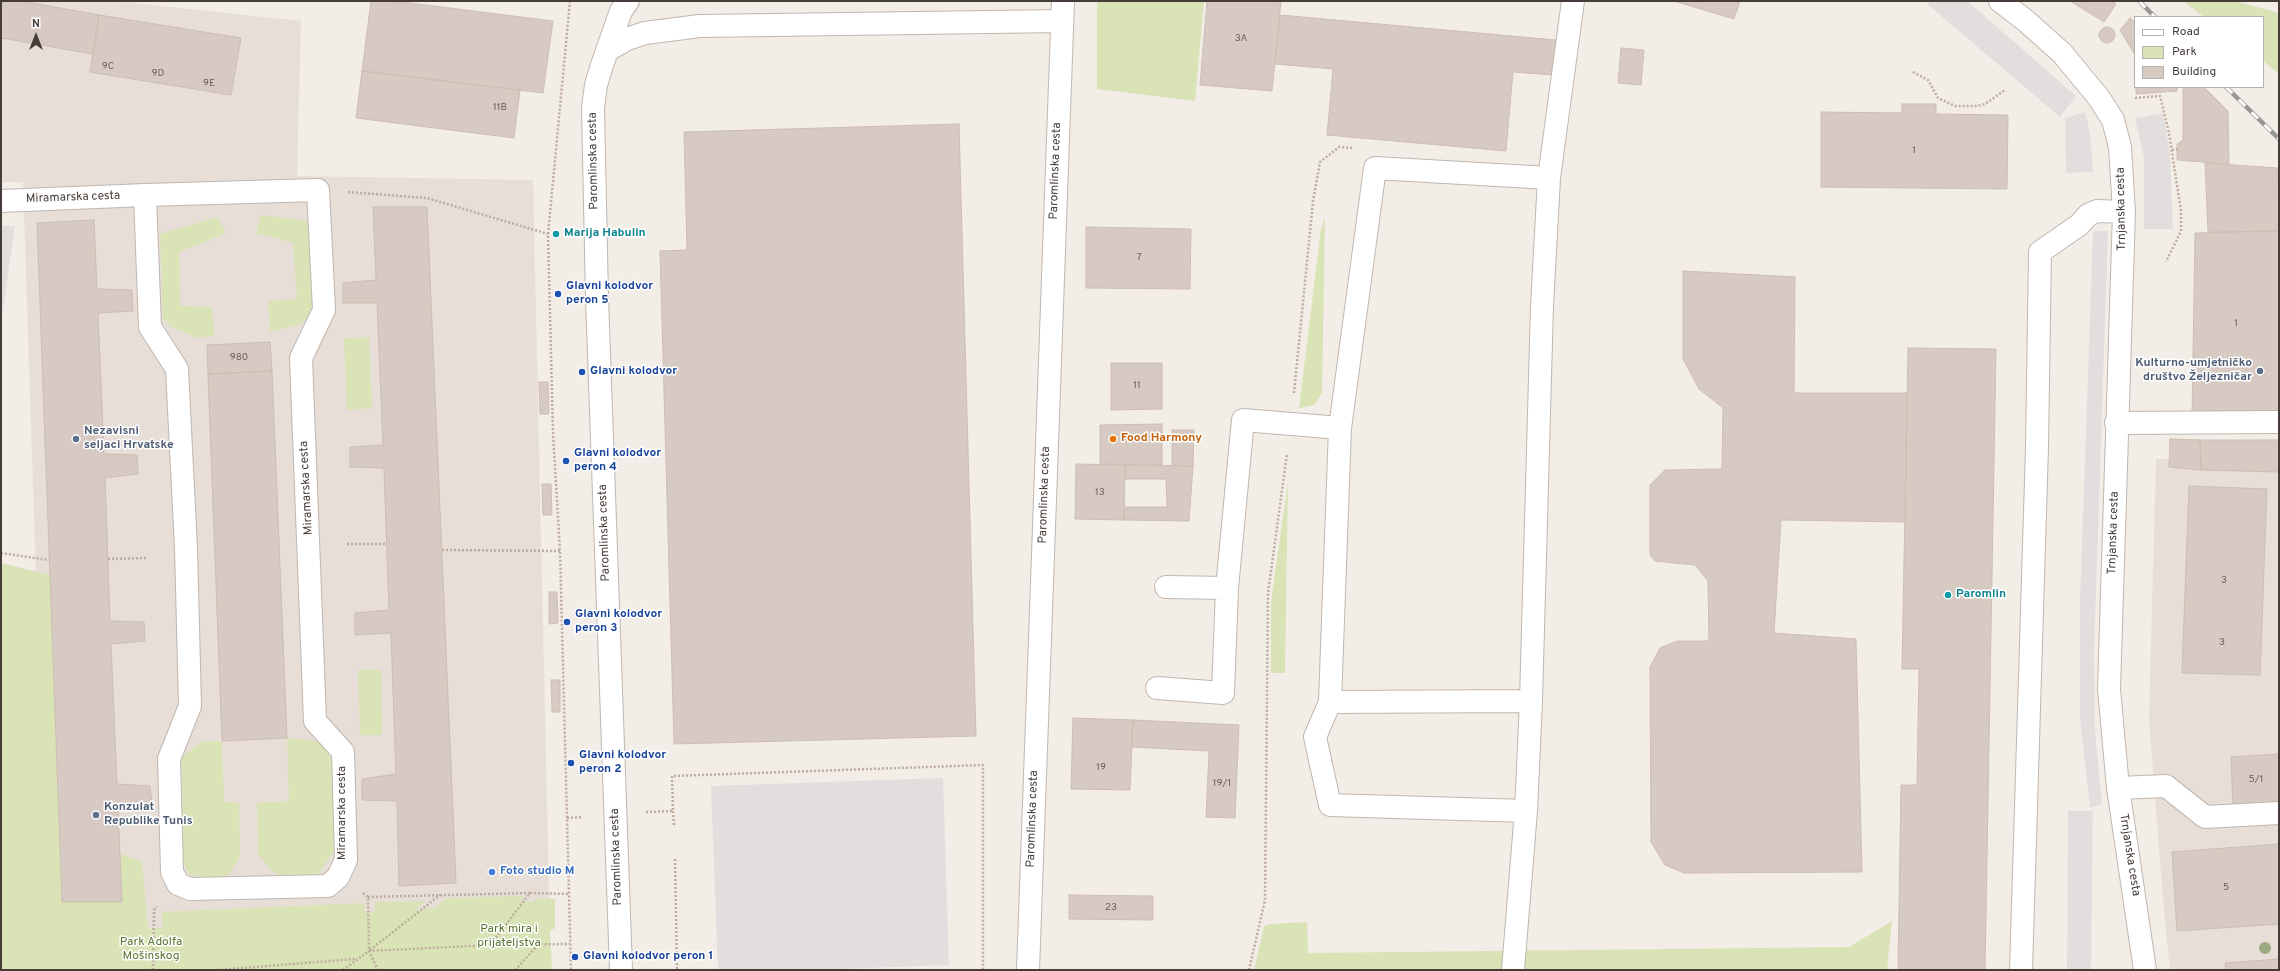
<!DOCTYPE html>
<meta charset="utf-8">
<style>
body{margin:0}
#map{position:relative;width:2280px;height:971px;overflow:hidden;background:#f3ede8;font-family:Overpass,sans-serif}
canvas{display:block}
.frame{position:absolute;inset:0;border:2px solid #463d38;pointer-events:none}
.legend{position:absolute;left:2134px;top:16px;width:130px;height:72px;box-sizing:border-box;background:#fff;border:1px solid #b5b1af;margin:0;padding:5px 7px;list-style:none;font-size:12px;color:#463d38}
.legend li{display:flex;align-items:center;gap:8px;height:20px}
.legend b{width:20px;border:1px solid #b5b1af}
.north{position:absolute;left:16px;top:16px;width:40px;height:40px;-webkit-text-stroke:3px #fff;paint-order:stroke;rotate:0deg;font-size:11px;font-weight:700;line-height:16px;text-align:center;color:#463d38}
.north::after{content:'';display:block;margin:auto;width:14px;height:18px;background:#463d38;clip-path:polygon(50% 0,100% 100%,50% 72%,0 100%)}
</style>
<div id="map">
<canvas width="2280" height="971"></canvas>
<div class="frame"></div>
<ul class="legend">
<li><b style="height:5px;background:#fff"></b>Road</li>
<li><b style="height:11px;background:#d9e3b5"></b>Park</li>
<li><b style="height:11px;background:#d6cac2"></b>Building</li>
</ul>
<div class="north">N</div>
</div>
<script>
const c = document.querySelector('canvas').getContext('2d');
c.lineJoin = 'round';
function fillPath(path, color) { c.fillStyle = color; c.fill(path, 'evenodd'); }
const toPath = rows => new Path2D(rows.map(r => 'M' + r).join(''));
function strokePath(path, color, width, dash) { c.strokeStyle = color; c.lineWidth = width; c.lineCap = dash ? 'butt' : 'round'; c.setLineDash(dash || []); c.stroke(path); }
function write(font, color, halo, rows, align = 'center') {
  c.font = font + ' Overpass,sans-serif'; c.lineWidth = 3; c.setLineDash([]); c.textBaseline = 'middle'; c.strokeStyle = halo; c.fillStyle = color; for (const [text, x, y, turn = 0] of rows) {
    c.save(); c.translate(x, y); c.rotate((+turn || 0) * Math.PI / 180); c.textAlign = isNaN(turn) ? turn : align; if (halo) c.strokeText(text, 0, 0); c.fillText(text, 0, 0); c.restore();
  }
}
fillPath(toPath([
 [1,1,115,1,301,21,297,176,533,180,550,939,48,941,23,182,1,182],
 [2156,459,2279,460,2279,970,2170,970,2164,912,2149,719]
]), '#e6ded7');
fillPath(toPath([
 [1097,1,1204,1,1195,101,1097,89],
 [2183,1,2235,1,2279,13,2279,74,2263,61,2263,17,2204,17],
 [261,215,309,221,313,307,302,324,270,332,268,301,297,299,293,243,256,233],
 [217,217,226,233,179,252,180,306,212,307,214,336,197,338,171,327,163,318,160,234],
 [1325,218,1322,393,1314,405,1299,408,1321,229],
 [369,337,372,408,347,410,344,338],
 [1288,482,1285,673,1271,673,1271,602],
 [1,563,50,575,62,902,122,902,120,854,142,861,148,929,163,928,161,912,364,903,365,913,375,912,375,902,426,901,415,910,434,908,448,898,524,896,518,902,535,901,539,898,555,899,555,928,550,931,552,970,1,970],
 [358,670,381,670,382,735,360,735],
 [287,738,318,741,332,755,334,851,317,875,285,878,272,871,258,854,257,803,289,801],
 [203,741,222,741,224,802,239,803,240,856,229,875,212,879,189,874,183,862,182,757],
 [1892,921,1887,970,1254,970,1264,926,1271,924,1307,922,1308,953,1849,947]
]), '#d9e3b5');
fillPath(toPath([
 [1930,1,1967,1,2076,96,2060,117,1927,4],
 [2085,112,2090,133,2093,172,2066,173,2065,118],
 [2163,113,2170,155,2173,229,2144,229,2144,158,2135,118],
 [1,226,15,226,1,323],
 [2093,231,2108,231,2094,652,2095,732,2102,804,2090,808,2080,719,2080,602],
 [943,778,949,965,810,970,718,970,711,786],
 [2068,811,2093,811,2091,970,2067,970]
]), '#e1dedd');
const building = toPath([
 [1,1,21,1,99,15,93,54,1,38,1,1],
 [371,1,394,1,553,21,543,93,362,71,371,1],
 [1207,1,1281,1,1272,91,1200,85,1207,1],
 [1674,1,1740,1,1734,19,1674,1],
 [2070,1,2111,1,2116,4,2104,22,2070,1],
 [99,15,241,38,231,95,90,72,99,15],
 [1280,15,1556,40,1553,75,1513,72,1506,151,1327,135,1333,69,1275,64,1280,15],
 [2130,18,2135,22,2135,55,2120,30,2130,18],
 '2099 35a8 8 0 1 1 16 0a8 8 0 1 1-16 0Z',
 [1621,48,1644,50,1641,85,1618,83,1621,48],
 [362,71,520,90,514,138,356,118,362,71],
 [2136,87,2177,87,2177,91,2136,94,2136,87],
 [2183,87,2204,87,2228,111,2229,164,2177,160,2177,144,2183,140,2183,87],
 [1902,104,1936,104,1936,114,2008,115,2007,189,1821,187,1821,112,1902,113,1902,104],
 [959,124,976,736,674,744,660,251,687,250,684,132,959,124],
 [2205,163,2278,168,2279,231,2208,232,2205,163],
 [373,207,427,207,456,883,399,886,397,801,362,800,362,779,396,774,391,633,355,635,355,613,389,610,384,468,350,467,350,447,383,445,377,303,343,303,343,283,376,280,373,207],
 [94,220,97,289,132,290,133,311,98,313,104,454,137,455,138,474,105,478,110,621,144,622,145,641,111,644,117,784,150,786,152,804,118,809,122,902,62,902,37,223,94,220],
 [1086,227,1191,229,1190,289,1086,288,1086,227],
 [2279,231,2279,413,2192,416,2195,233,2279,231],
 [1683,271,1795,277,1794,393,1907,393,1905,522,1781,520,1774,633,1856,639,1862,872,1684,873,1665,865,1651,842,1650,667,1660,648,1678,641,1709,641,1708,581,1695,565,1655,561,1650,555,1650,485,1665,470,1722,469,1723,408,1699,389,1683,359,1683,271],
 [270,342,272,371,208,374,207,345,270,342],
 [1908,348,1996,349,1985,970,1898,970,1901,785,1917,785,1919,669,1902,669,1908,348],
 [1111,363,1162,363,1162,409,1111,410,1111,363],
 [272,371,287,738,222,741,208,374,272,371],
 [539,382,548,382,549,414,540,414,539,382],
 [1162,424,1162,465,1100,464,1100,425,1162,424],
 [1172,430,1194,430,1193,466,1172,465,1172,430],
 [2170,439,2200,440,2201,470,2169,467,2170,439],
 [2200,440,2279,440,2279,472,2201,470,2200,440],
 [1076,464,1125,465,1124,520,1075,519,1076,464],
 [1125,465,1193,466,1189,521,1124,520,1125,507,1167,507,1166,479,1125,479,1125,465],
 [542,484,551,484,552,515,543,515,542,484],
 [2189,486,2267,489,2260,675,2182,673,2189,486],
 [549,592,557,592,558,623,549,624,549,592],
 [551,680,560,680,560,712,552,712,551,680],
 [1073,718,1133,720,1130,790,1071,789,1073,718],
 [1133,720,1239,725,1235,818,1206,817,1209,751,1131,747,1133,720],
 [2279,754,2279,804,2233,807,2231,757,2279,754],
 [2279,844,2279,924,2177,931,2172,852,2279,844],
 [1069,895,1153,896,1153,920,1069,919,1069,895],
 [2279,959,2279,970,2226,970,2225,963,2279,959]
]);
fillPath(building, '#d6cac2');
strokePath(building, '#cebdb3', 1);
const minor = toPath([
 [2000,1,2026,21,2062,53,2099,98,2113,120,2120,147,2124,212,2109,689,2118,788,2145,970],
 [608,50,627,39,645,33,700,26,1062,21],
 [1,201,145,195,318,190,324,310,301,358,315,721,343,752,346,860,338,877,328,886,190,889,178,884,172,872,169,759,190,706,186,548,177,369,150,327,145,195],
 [2116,423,2279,422],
 [1166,587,1227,588],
 [1157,688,1223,693,1227,588,1243,420,1340,428],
 [1330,702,1340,428,1375,168,1549,178],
 [2118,788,2166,786,2205,817,2279,813],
 [1526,811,1330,805,1315,737,1330,702,1531,701],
 [621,970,597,298,593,108,596,85,602,65,621,11,628,1],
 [1028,970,1063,1],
 [1513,970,1526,811,1531,701,1542,306,1549,178,1573,1],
 [2021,970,2037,447,2040,252,2079,225,2088,215,2097,211,2124,212]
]);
strokePath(minor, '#c0b6af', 24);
strokePath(toPath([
 [570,1,548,234,553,433,560,551,571,970],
 [1913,72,1928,80,1938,98,1955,106,1977,106,1985,104,2005,90],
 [2135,98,2160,96,2169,133,2181,211,2181,231,2166,262],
 [2172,150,2177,149],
 [348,192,427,198,548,234],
 [1294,393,1313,201,1320,162,1339,147,1352,148],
 [347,544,387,544],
 [442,550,560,551],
 [1,553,49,560],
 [108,559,146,558],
 [673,811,674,826],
 [646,812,673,811,672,776,983,765,983,970],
 [567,818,581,817],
 [675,859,677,970],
 [363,893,368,897,369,951,378,970],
 [368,897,530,893],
 [491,944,530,893,570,894],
 [370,950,440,895],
 [153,970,154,910,157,906],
 [217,970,355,959],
 [343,970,369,951,491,945,570,944],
 [515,970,539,944],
 [1249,970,1265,900,1268,593,1287,454]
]), '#beac9e', 2.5, [2, 2]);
strokePath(minor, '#fff', 22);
const rail = toPath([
 [2139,1,2155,17],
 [2226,87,2279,139]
]);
strokePath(rail, '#979797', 4.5);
strokePath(rail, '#fff', 3, [9]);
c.fillStyle = '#9eaa82';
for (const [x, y] of [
 [2265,948]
]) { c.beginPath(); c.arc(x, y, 6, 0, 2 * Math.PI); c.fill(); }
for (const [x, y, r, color] of [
 [556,234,4,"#0f9aa8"],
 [558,294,4,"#1a4fb4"],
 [2260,371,4,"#5c6f8a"],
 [582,372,4,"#1a4fb4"],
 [76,439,4,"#5c6f8a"],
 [1113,439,4,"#e8710a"],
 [566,461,4,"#1a4fb4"],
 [1948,595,4,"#0f9aa8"],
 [567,622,4,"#1a4fb4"],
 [571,763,4,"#1a4fb4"],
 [96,815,4,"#5c6f8a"],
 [492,872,4,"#3f7fe0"],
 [575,957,4,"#1a4fb4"]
]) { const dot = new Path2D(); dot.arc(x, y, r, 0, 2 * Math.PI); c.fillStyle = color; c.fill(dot); strokePath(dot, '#fff', 1.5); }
write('10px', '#6a605a', null, [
 ["3A",1241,39],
 ["9C",108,67],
 ["9D",158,74],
 ["9E",209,84],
 ["11B",500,108],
 ["1",1914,151],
 ["7",1139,258],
 ["1",2236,324],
 ["980",239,358],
 ["11",1137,386],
 ["13",1100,493],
 ["3",2224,581],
 ["3",2222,643],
 ["19",1101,768],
 ["5/1",2256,780],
 ["19/1",1222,784],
 ["5",2226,888],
 ["23",1111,908]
]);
write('12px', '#463d38', '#fff', [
 ["Paromlinska cesta",594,161,-91],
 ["Paromlinska cesta",1056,171,-88],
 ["Miramarska cesta",73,198,-2],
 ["Trnjanska cesta",2122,209,-91],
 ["Miramarska cesta",307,488,-93],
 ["Paromlinska cesta",1045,495,-88],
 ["Paromlinska cesta",605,533,-92],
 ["Trnjanska cesta",2114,533,-88],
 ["Miramarska cesta",343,813,-90],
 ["Paromlinska cesta",1033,819,-88],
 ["Trnjanska cesta",2129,855,81],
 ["Paromlinska cesta",617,857,-92]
]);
write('bold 12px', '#0d838f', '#fff', [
 ["Marija Habulin",564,234],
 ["Paromlin",1956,595]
], 'left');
write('bold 12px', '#164399', '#fff', [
 ["Glavni kolodvor",566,287],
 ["peron 5",566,301],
 ["Glavni kolodvor",590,372],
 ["Glavni kolodvor",574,454],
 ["peron 4",574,468],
 ["Glavni kolodvor",575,615],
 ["peron 3",575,629],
 ["Glavni kolodvor",579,756],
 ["peron 2",579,770],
 ["Glavni kolodvor peron 1",583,957]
], 'left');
write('bold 12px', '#4e5e75', '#fff', [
 ["Kulturno-umjetničko",2252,364,"right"],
 ["društvo Željezničar",2252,378,"right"],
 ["Nezavisni",84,432],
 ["seljaci Hrvatske",84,446],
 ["Konzulat",104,808],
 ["Republike Tunis",104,822]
], 'left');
write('bold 12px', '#c56008', '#fff', [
 ["Food Harmony",1121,439]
], 'left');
write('bold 12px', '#366cbe', '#fff', [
 ["Foto studio M",500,872]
], 'left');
write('12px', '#58732f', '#fff', [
 ["Park mira i",509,930],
 ["prijateljstva",509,944],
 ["Park Adolfa",151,943],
 ["Mošinskog",151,957]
]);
</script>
